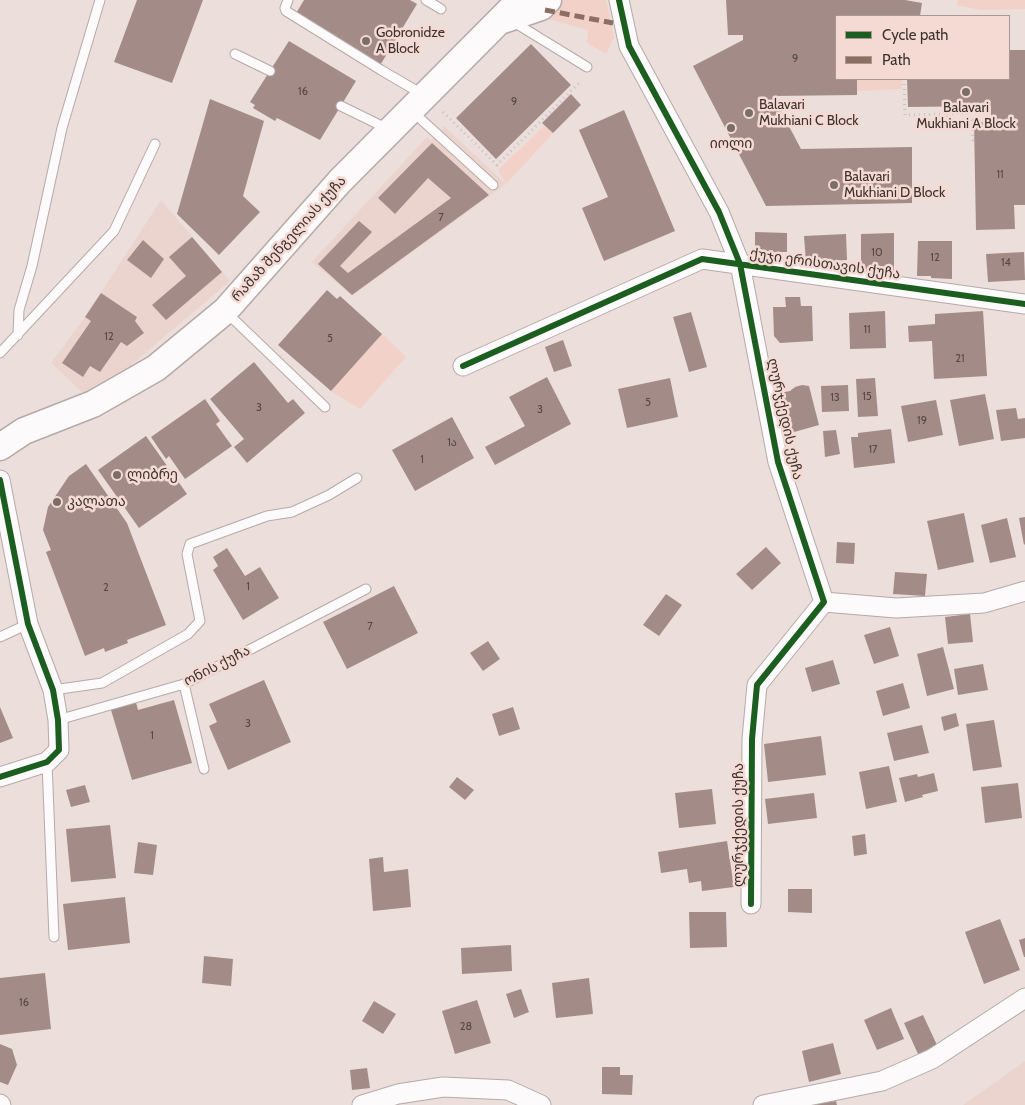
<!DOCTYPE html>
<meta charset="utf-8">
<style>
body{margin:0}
#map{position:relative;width:1025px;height:1105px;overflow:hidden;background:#ecdedb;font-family:Cabin,sans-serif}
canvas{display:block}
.legend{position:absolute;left:835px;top:15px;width:175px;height:65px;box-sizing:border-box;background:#f4dad3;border:1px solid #aa9791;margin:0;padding:6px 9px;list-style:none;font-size:15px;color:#3c322f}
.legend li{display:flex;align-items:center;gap:10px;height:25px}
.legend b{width:25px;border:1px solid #aa9791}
</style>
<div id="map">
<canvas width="1025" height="1105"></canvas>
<ul class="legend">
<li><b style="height:6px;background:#1b5e20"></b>Cycle path</li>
<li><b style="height:6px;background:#8d6e63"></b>Path</li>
</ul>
</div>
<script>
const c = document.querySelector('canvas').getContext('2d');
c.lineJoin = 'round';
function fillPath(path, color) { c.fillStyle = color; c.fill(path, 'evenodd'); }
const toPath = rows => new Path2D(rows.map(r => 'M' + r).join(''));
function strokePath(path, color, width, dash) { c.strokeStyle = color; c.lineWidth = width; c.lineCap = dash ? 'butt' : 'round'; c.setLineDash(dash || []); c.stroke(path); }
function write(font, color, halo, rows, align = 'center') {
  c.font = font + ' Cabin,"Noto Sans Georgian",sans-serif'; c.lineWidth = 5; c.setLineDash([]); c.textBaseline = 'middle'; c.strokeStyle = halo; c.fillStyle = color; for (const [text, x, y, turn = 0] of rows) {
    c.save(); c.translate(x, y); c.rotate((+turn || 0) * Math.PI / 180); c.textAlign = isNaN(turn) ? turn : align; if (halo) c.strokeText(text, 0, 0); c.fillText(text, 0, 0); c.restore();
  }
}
fillPath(toPath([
 [444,126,506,184,352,296,312,262,427,137,431,141],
 [161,200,230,281,130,366,83,393,51,363,85,317],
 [1025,1061,1025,1105,963,1105]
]), '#ecd4ce');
fillPath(toPath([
 [559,0,606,0,614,37,606,54,587,43,588,30,545,18],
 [958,0,1025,0,1025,9,981,10,956,5],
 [857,79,902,79,902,89,857,91],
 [545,125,553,133,506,184,498,170],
 [382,334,406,357,360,409,331,391]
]), '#f2d1c8');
fillPath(toPath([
 [137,0,203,0,172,83,114,62],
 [304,0,410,0,417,4,379,67,295,15],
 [726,0,905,0,922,3,920,16,836,16,836,79,857,79,857,95,773,96,801,149,912,147,912,203,766,206,693,66,743,40,743,35,728,35],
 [289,41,356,81,320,140,277,118,275,121,253,108,255,105,250,102],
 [531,44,571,85,496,159,456,118],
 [1009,50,1025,50,1025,205,1014,205,1015,229,976,230,974,122,991,122,991,106,908,107,907,79,1009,79],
 [571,94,581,105,553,133,542,123],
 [210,99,264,121,243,196,260,212,219,255,177,214],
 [624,110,675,231,604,261,582,208,608,197,579,130],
 [432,143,489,195,352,295,318,264,359,221,372,232,340,266,348,273,451,198,428,178,395,214,378,198],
 [755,232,787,233,787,252,762,252,755,248],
 [894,233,894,273,861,273,861,234],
 [846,234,847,260,806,262,804,236],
 [192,237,222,272,166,320,152,305,186,276,169,257],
 [143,240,164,259,151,278,127,260],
 [918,241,952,241,952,279,931,278,931,276,917,276],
 [1024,252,1025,280,988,282,986,254],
 [327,290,337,299,340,296,382,334,331,391,278,345],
 [101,293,137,317,135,321,144,333,127,346,121,342,100,372,90,366,83,377,62,363,91,321,85,317],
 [785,297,800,297,801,306,812,306,813,341,780,343,774,336,773,307,786,307],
 [885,311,886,348,850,349,849,313],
 [983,311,987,376,934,379,932,341,909,342,908,326,935,324,935,314],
 [691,312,707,367,689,372,673,317],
 [563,340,572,366,554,372,545,347],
 [254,362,288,403,293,399,305,413,247,463,234,447,244,439,210,399],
 [547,377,571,424,495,465,485,447,525,426,509,397],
 [670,378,678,417,627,428,618,389],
 [875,378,878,416,858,417,856,379],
 [802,385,809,386,819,425,787,434,775,394,790,391,795,387],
 [848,385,849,411,822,412,821,386],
 [985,394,994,439,959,446,950,400],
 [205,399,220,421,216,424,232,446,185,479,169,456,166,459,151,437],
 [936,400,943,435,908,442,901,406],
 [1016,408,1018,419,1025,418,1025,438,1001,441,996,410],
 [452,417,474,458,415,491,392,450],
 [891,429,895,463,854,468,851,437,858,437,858,433],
 [836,430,840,454,825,457,823,431],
 [146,436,187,494,139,528,98,470],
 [86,464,127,523,166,625,127,640,128,643,105,652,104,648,85,656,46,552,51,550,43,530,48,507,69,476],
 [964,513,974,562,938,570,927,521],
 [1025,517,1025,544,1024,545,1019,518],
 [1007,518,1016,557,990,563,981,525],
 [837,542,855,543,854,564,836,563],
 [766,547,781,563,752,590,736,574],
 [227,548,245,576,260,567,279,598,243,620,213,570,218,566,213,557],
 [895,572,927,574,925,596,893,594],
 [394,586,418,633,347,669,323,622],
 [666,594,682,605,659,636,643,625],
 [970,614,973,642,948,644,945,617],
 [890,627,899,656,874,664,864,635],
 [488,641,500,659,483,671,470,653],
 [943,647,954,689,927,696,917,654],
 [833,660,840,684,812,692,805,668],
 [983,664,988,690,958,695,954,669],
 [264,680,291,742,228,770,209,726,217,722,209,704],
 [903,683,910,708,883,716,876,691],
 [174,700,192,763,132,780,111,710,136,702,138,710],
 [0,707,13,738,0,743],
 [513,707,520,729,499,736,492,714],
 [956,713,959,726,944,731,941,717],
 [994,720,1002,767,973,771,966,724],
 [922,725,929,753,894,761,887,733],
 [821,736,826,775,768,782,764,744],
 [889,766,897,802,866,809,859,772],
 [934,773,938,791,922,795,923,797,905,802,899,778,917,774,918,777],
 [457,777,474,790,465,800,449,787],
 [1018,783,1022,818,985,823,981,787],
 [85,785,90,802,71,807,66,790],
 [712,789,716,824,679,828,675,793],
 [814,793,817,818,768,824,765,799],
 [110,825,116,878,71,882,66,829],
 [865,834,867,854,854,856,852,836],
 [727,841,734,887,702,891,701,881,689,883,687,869,661,873,658,852],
 [138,842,157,845,153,875,134,873],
 [383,857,384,872,408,869,411,907,373,911,369,859],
 [788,889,812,889,812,913,788,912],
 [125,897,130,943,68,950,63,904],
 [689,912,726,912,727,947,690,948],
 [1000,919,1020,970,984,984,965,932],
 [1025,938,1025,957,1024,957,1019,940],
 [511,945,512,971,462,974,461,948],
 [204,956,233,959,231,986,202,983],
 [45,973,51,1029,0,1035,0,978],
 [589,978,593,1014,556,1018,552,983],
 [521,989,529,1012,514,1018,506,994],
 [477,1000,491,1043,455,1054,442,1011],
 [374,1001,396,1014,383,1034,362,1021],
 [891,1008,904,1039,877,1050,864,1020],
 [923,1015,937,1045,918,1054,904,1023],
 [833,1043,841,1074,809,1082,802,1051],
 [0,1044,12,1049,17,1065,8,1085,0,1082],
 [602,1067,620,1067,620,1075,633,1075,632,1095,602,1094],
 [367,1068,370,1088,352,1090,350,1070],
 [836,1101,837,1105,817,1105,817,1104]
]), '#a38c87');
const lane = toPath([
 [288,0,285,8,286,11,381,70,422,94],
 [426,0,441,9],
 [512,21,587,67],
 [235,54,270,71],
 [341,106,388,129],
 [413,112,493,185],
 [227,313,325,407],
 [18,335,19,310,32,266,62,128,100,0],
 [0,353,114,231,155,144],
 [0,637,28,624],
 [184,684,204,769],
 [53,690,102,683,188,634,200,621,187,554,190,544,267,516,292,512,329,495,357,478],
 [58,720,184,684,366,589],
 [47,762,54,937]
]);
const street = toPath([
 [619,0,629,46,719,212,740,264,778,462,824,602],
 [463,366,702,259,1025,304],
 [0,480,28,624,53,690,58,720,59,750,47,762,0,777],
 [824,602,896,608,984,603,1025,591],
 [751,904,752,739,757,685,824,602],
 [0,1104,1,1105],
 [362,1105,398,1094,443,1087,508,1090,541,1105],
 [763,1105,882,1081,932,1059,1025,998]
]);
const secondary = toPath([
 [503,20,541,7,548,0],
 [0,447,24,431,93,404,156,368,225,311,340,181,520,0]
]);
strokePath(lane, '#b5aaa8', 11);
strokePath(street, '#b5aaa8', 21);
strokePath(secondary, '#b5aaa8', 29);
strokePath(toPath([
 [904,79,905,115,947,114,947,121,972,120,973,140,975,141],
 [443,112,497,165,579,83],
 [947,114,983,112,983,106],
 [967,127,973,126]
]), '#c7c2bf', 3, [1, 4]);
strokePath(lane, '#fcfafa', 9);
strokePath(street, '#fcfafa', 19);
strokePath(secondary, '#fcfafa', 26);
strokePath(toPath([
 [545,10,613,23]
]), '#8d6e63', 5, [10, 5]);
strokePath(toPath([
 [619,0,629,46,719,212,740,264,778,462,824,602,757,685,752,739,751,904],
 [463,366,702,259,1025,304],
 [0,480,28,624,53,690,58,720,59,750,47,762,0,777]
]), '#1b5e20', 6);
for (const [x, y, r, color] of [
 [366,41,5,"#7a6e6b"],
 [966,92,5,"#7a6e6b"],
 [749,113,5,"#7a6e6b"],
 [731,128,5,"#7a6e6b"],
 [834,185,5,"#7a6e6b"],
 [117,475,5,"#7a6e6b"],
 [57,502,5,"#7a6e6b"]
]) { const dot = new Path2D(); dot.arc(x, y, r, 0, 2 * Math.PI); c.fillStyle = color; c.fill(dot); strokePath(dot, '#f4dad3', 2); }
write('11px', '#564845', null, [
 ["9",795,59],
 ["16",303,92],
 ["9",514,102],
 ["11",1000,175],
 ["7",441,218],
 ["10",877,253],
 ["12",935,258],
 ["14",1006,263],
 ["11",867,330],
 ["12",109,337],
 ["5",330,339],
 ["21",960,359],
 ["15",867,397],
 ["13",835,398],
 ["5",648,403],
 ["3",259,408],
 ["3",540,410],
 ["19",922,421],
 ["1ა",452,443],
 ["17",873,450],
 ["1",422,460],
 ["1",248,587],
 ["2",106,588],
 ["7",370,627],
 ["3",248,724],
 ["1",152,736],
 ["16",24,1003],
 ["28",466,1027]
]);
write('14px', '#3c322f', '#f4dad3', [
 ["Gobronidze",376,33],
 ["A Block",376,49],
 ["Balavari",759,105],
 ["Mukhiani C Block",759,121],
 ["Balavari",966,108,"center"],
 ["Mukhiani A Block",966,124,"center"],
 ["იოლი",731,144,"center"],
 ["Balavari",844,177],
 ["Mukhiani D Block",844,193],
 ["ლიბრე",127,475],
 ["კალათა",67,502]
], 'left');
write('14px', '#3c322f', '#f4dad3', [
 ["რამაზ შენგელიას ქუჩა",289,239,-48],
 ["ქუჯი ერისთავის ქუჩა",825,264,8],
 ["ლურჯქედის ქუჩა",785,419,78],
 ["ონის ქუჩა",217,666,-27],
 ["ლურჯქედის ქუჩა",739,825,-90]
]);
</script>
